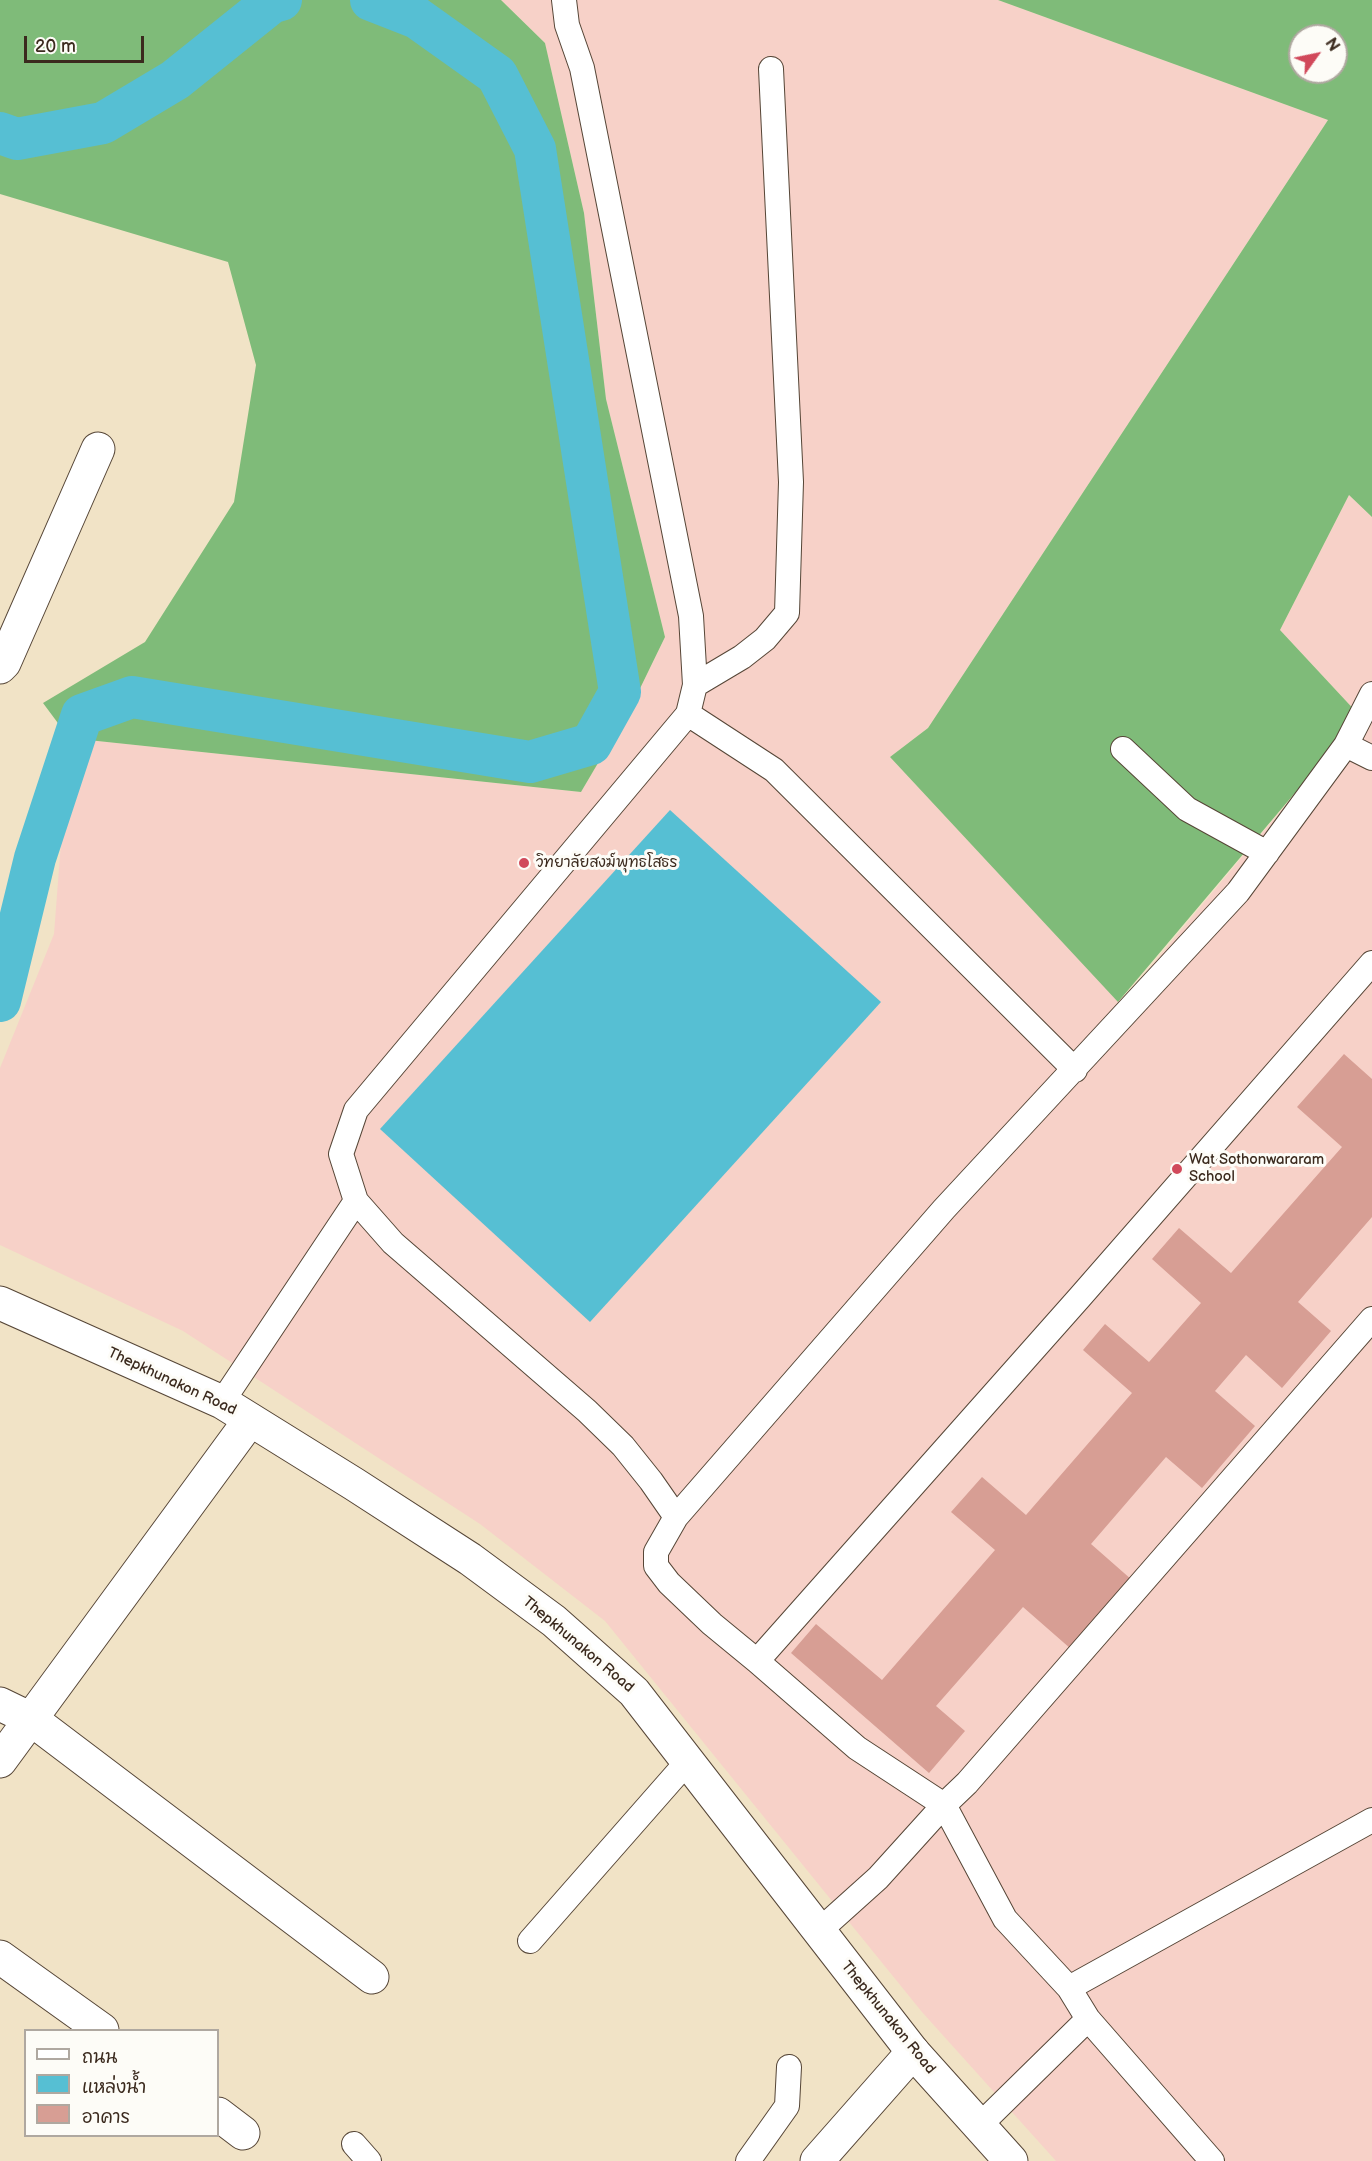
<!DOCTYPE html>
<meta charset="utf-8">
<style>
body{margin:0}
#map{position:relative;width:1372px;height:2161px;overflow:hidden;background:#f1e3c6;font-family:"Balsamiq Sans","Playpen Sans Thai",sans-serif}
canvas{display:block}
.legend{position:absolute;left:24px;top:2029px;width:195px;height:108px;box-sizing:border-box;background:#fdfcf7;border:2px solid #afa8a0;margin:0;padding:8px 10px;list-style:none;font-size:18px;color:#3b2a1e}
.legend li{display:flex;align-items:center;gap:12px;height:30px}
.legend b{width:30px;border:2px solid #afa8a0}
.north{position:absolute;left:1288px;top:24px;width:60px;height:60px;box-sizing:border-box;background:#fdfcf7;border:2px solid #afa8a0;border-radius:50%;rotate:57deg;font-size:16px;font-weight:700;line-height:24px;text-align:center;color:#3b2a1e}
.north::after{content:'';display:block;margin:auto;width:21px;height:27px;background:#d1495b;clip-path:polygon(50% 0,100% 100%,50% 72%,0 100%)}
.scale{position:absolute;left:24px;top:36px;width:120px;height:27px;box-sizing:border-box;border:3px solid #3b2a1e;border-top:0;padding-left:8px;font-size:18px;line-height:21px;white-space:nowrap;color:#3b2a1e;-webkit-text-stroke:4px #fdfcf7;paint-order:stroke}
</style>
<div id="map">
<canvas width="1372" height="2161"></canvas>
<ul class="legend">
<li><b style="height:8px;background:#fff"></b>ถนน</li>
<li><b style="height:16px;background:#56bfd3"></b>แหล่งน้ำ</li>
<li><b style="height:16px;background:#d79e94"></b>อาคาร</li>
</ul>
<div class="north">N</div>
<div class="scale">20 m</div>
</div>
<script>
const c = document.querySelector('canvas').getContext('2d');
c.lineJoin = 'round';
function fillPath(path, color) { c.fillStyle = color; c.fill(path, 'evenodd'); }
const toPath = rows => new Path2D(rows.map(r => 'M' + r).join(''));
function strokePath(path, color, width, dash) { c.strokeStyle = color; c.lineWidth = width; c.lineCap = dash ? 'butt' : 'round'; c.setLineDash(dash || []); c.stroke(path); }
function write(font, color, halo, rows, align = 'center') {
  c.font = font + ' "Balsamiq Sans","Playpen Sans Thai",sans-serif'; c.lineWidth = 6; c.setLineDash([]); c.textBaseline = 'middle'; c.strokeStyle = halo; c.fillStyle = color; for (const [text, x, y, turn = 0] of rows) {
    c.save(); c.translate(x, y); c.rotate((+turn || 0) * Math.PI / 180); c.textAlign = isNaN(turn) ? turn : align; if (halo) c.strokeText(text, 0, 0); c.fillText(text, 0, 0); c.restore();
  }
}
fillPath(toPath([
 [501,0,998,0,1328,120,928,728,890,757,1120,1003,1360,716,1280,630,1349,495,1372,517,1372,2161,1056,2161,922,2012,605,1621,480,1524,183,1331,0,1245,0,1068,54,934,69,738,581,792,631,707,665,637,606,399,584,213,545,43]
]), '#f7d1c8');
fillPath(toPath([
 [0,0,501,0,545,43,584,213,606,399,665,637,631,707,581,792,69,738,43,703,145,642,234,502,256,365,228,262,0,194],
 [998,0,1372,0,1372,517,1349,495,1280,630,1360,716,1118,1002,890,757,928,728,1328,120],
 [1300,36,1336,36,1336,72,1300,72]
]), '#7fbb79');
fillPath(toPath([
 [670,810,881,1002,590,1322,380,1129]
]), '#56bfd3');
strokePath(toPath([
 [0,133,17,139,103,123,175,80,271,3,281,0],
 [0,1001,35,858,82,715,132,697,530,762,591,744,620,692,535,149,497,75,417,18,371,0]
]), '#56bfd3', 42);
fillPath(toPath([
 [1344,1054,1372,1079,1372,1217,1298,1302,1331,1331,1282,1388,1246,1355,1215,1391,1255,1426,1202,1488,1166,1457,1091,1544,1132,1580,1071,1649,1023,1607,936,1706,965,1731,929,1773,791,1653,816,1624,882,1680,995,1550,951,1512,982,1477,1026,1515,1132,1393,1083,1350,1105,1324,1149,1362,1201,1303,1152,1259,1179,1228,1231,1273,1342,1147,1297,1107]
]), '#d79e94');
const service = toPath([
 [564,0,567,25,582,68,691,616,695,685,688,714,356,1110,341,1154,356,1201,393,1243,587,1411,623,1446,651,1481,676,1517,656,1552,656,1566,669,1583,712,1624,757,1661,857,1748,944,1805,1005,1919,1069,1988,1088,2019,979,2126],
 [695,685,742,657,765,639,787,613,791,482,771,69],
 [688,714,774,770,1075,1070],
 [1346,745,1372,694],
 [1123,749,1187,809,1267,853],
 [222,1402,356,1201],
 [676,1517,944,1209,1238,892,1346,745,1372,758],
 [757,1661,1080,1297,1372,963],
 [819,1931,878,1878,944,1805,967,1783,1372,1319],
 [530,1941,688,1761],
 [1069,1988,1372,1820],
 [1088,2019,1212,2161],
 [354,2144,369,2161],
 [748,2161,787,2106,789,2067]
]);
const minor = toPath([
 [0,667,4,663,98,449],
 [0,1704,31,1719,372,1977],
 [0,1761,250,1420],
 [0,1957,102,2030],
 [218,2114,243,2133],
 [817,2161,913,2052]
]);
const secondary = toPath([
 [0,1303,222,1402,354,1484,470,1559,554,1621,634,1692,913,2052,1011,2161]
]);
strokePath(service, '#564637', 26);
strokePath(minor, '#564637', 35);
strokePath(secondary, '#564637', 35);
strokePath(service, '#fff', 24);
strokePath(minor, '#fff', 33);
strokePath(secondary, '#fff', 33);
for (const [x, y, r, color] of [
 [524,863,6,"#d1495b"],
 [1177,1169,6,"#d1495b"]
]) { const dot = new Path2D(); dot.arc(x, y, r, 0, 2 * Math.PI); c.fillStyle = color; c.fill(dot); strokePath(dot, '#fdfcf7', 2); }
write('15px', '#3b2a1e', '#fdfcf7', [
 ["วิทยาลัยสงฆ์พุทธโสธร",536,863],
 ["Wat Sothonwararam",1189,1160],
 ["School",1189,1177]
], 'left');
write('15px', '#3b2a1e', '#fdfcf7', [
 ["Thepkhunakon Road",172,1382,25],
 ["Thepkhunakon Road",578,1645,40],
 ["Thepkhunakon Road",888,2018,51]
]);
</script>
